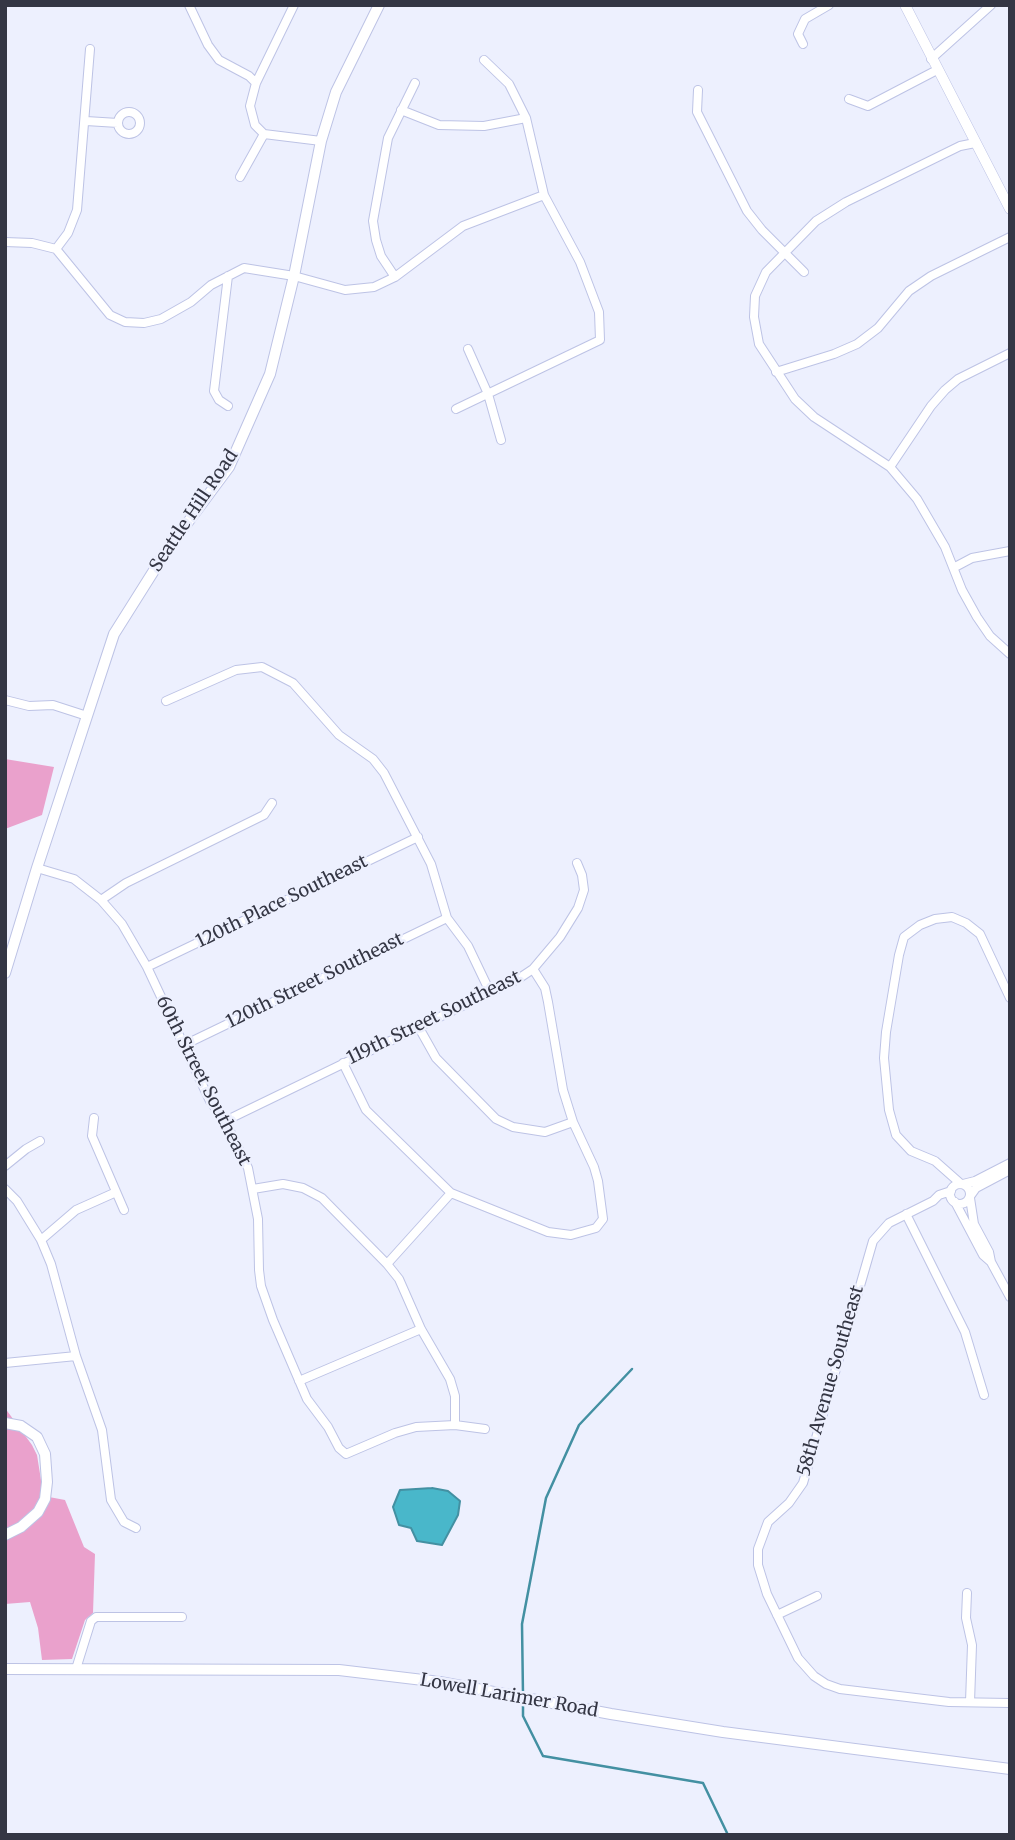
<!DOCTYPE html>
<style>
body{margin:0}
#map{position:relative;width:1015px;height:1840px;overflow:hidden;background:#edf0fe;font-family:Merriweather,serif}
canvas{display:block}
.frame{position:absolute;inset:0;border:7px solid #343644;pointer-events:none}
</style>
<div id="map">
<canvas width="1015" height="1840"></canvas>
<div class="frame"></div>
</div>
<script>
const c = document.querySelector('canvas').getContext('2d');
c.lineJoin = 'round';
function fillPath(path, color) { c.fillStyle = color; c.fill(path, 'evenodd'); }
const toPath = rows => new Path2D(rows.map(r => 'M' + r).join(''));
function strokePath(path, color, width, dash) { c.strokeStyle = color; c.lineWidth = width; c.lineCap = dash ? 'butt' : 'round'; c.setLineDash(dash || []); c.stroke(path); }
function write(font, color, halo, rows, align = 'center') {
  c.font = font + ' Merriweather,serif'; c.lineWidth = 5; c.setLineDash([]); c.textBaseline = 'middle'; c.strokeStyle = halo; c.fillStyle = color; for (const [text, x, y, turn = 0] of rows) {
    c.save(); c.translate(x, y); c.rotate((+turn || 0) * Math.PI / 180); c.textAlign = isNaN(turn) ? turn : align; if (halo) c.strokeText(text, 0, 0); c.fillText(text, 0, 0); c.restore();
  }
}
fillPath(toPath([
 [5,759,54,767,42,815,5,829],
 [5,1408,32,1445,37,1455,41,1480,49,1497,65,1500,84,1547,95,1554,93,1613,85,1620,72,1659,42,1660,38,1628,30,1602,5,1604]
]), '#eaa1cc');
const water = toPath([
 [432,1488,448,1491,460,1501,458,1515,442,1545,417,1541,411,1528,399,1525,393,1507,400,1490,432,1488]
]);
fillPath(water, '#49b7ca');
strokePath(water, '#4390a2', 2);
strokePath(toPath([
 [523,1695,522,1624,546,1498,579,1425,632,1369],
 [523,1702,523,1716,543,1756,703,1783,728,1835]
]), '#4390a2', 2.5);
const minor = toPath([
 [189,5,208,45,219,60,249,76,256,83],
 [294,5,256,83,250,106,255,125,264,134,321,141],
 [803,44,798,34,805,19,829,5],
 [931,59,991,5],
 [698,90,697,112,747,211,762,230,804,272],
 [849,99,868,106,937,70],
 [401,110,439,125,484,126,526,118],
 '118 123a11 11 0 1 1 22 0a11 11 0 1 1-22 0Z',
 [86,121,118,123],
 [975,143,960,146,846,202,816,221,766,272,755,296,754,317,759,344,795,399,814,417,890,467,917,499,945,547,962,590,977,617,990,636,1010,654],
 [240,177,264,134],
 [5,242,32,243,56,249,110,315,125,322,144,323,161,319,191,302,211,285,244,268,294,276,345,290,374,287,395,277,463,226,544,195],
 [56,249,68,233,77,210,90,49],
 [395,277,381,256,376,240,373,221,388,138,415,83],
 [468,349,488,394,501,440],
 [776,372,834,354,857,344,878,328,909,291,931,276,1010,237],
 [228,406,219,400,214,391,228,276],
 [456,409,600,340,599,312,580,262,544,195,526,118,509,84,484,60],
 [890,467,931,406,945,390,958,379,1010,353],
 [955,567,972,558,1010,551],
 [5,700,29,706,53,705,87,716],
 [166,701,236,670,262,667,293,683,339,735,373,759,384,773,431,864,447,918,468,946,490,992],
 [37,868,74,879,101,900,122,924,147,967,210,1101,225,1121,248,1168,258,1219,259,1270,261,1286,273,1320,307,1399,328,1427,339,1448,346,1454,395,1433,416,1427,455,1425,485,1429],
 [101,900,126,883,264,815,272,803],
 [147,967,418,837],
 [418,1026,436,1058,496,1119,513,1127,545,1132,573,1122],
 [184,1045,447,918],
 [343,1063,366,1110,451,1193,548,1232,571,1235,596,1228,603,1219,598,1181,594,1167,573,1122,563,1090,548,1002,545,988,533,969],
 [94,1118,92,1136,124,1210],
 [225,1121,518,979,533,969,560,937,578,908,584,890,582,875,577,863],
 [5,1166,26,1149,40,1141],
 [961,1184,935,1161,911,1151,896,1135,889,1110,884,1058,886,1032,899,955,904,937,920,925,935,919,952,917,966,923,980,934,1010,998],
 [963,1184,975,1181,1010,1163],
 '950 1194a10 10 0 1 1 20 0a10 10 0 1 1-20 0Z',
 [5,1189,17,1201,41,1240,51,1264,76,1356,102,1430,111,1500,124,1522,136,1528],
 [253,1189,283,1184,303,1188,322,1198,387,1264,399,1279,421,1329,450,1379,455,1396,455,1425],
 [951,1191,939,1195,933,1201,889,1223,873,1241,803,1483,789,1503,768,1522,758,1549,758,1565,767,1594,798,1658,814,1676,826,1684,840,1689,949,1702,1009,1703],
 [971,1195,976,1188,1010,1170],
 [970,1198,974,1224,989,1252,991,1262],
 [955,1202,983,1255,991,1262,1010,1297],
 [906,1214,965,1332,984,1395],
 [41,1240,76,1210,114,1193],
 [387,1264,451,1193],
 [5,1363,76,1356],
 [299,1381,421,1329],
 [967,1593,966,1618,972,1645,970,1702],
 [777,1615,817,1596],
 [76,1669,91,1621,96,1617,182,1617]
]);
const tertiary = toPath([
 [905,5,1010,209]
]);
const secondary = toPath([
 [5,973,37,868,114,634,165,553,229,467,270,374,294,276,321,141,336,92,379,5],
 [5,1423,21,1426,37,1437,45,1454,47,1482,45,1499,38,1512,21,1527,5,1535],
 [5,1669,339,1670,440,1682,611,1714,723,1732,1010,1769]
]);
strokePath(minor, '#bdc3e5', 10);
strokePath(tertiary, '#bdc3e5', 11);
strokePath(secondary, '#bdc3e5', 12);
strokePath(minor, '#fff', 8);
strokePath(tertiary, '#fff', 10);
strokePath(secondary, '#fff', 10);
write('18px', '#343644', '#edf0fe', [
 ["Seattle Hill Road",194,511,-56],
 ["120th Place Southeast",282,902,-26],
 ["120th Street Southeast",315,981,-26],
 ["119th Street Southeast",434,1018,-26],
 ["60th Street Southeast",203,1081,63],
 ["58th Avenue Southeast",831,1381,-74],
 ["Lowell Larimer Road",509,1696,10]
]);
</script>
